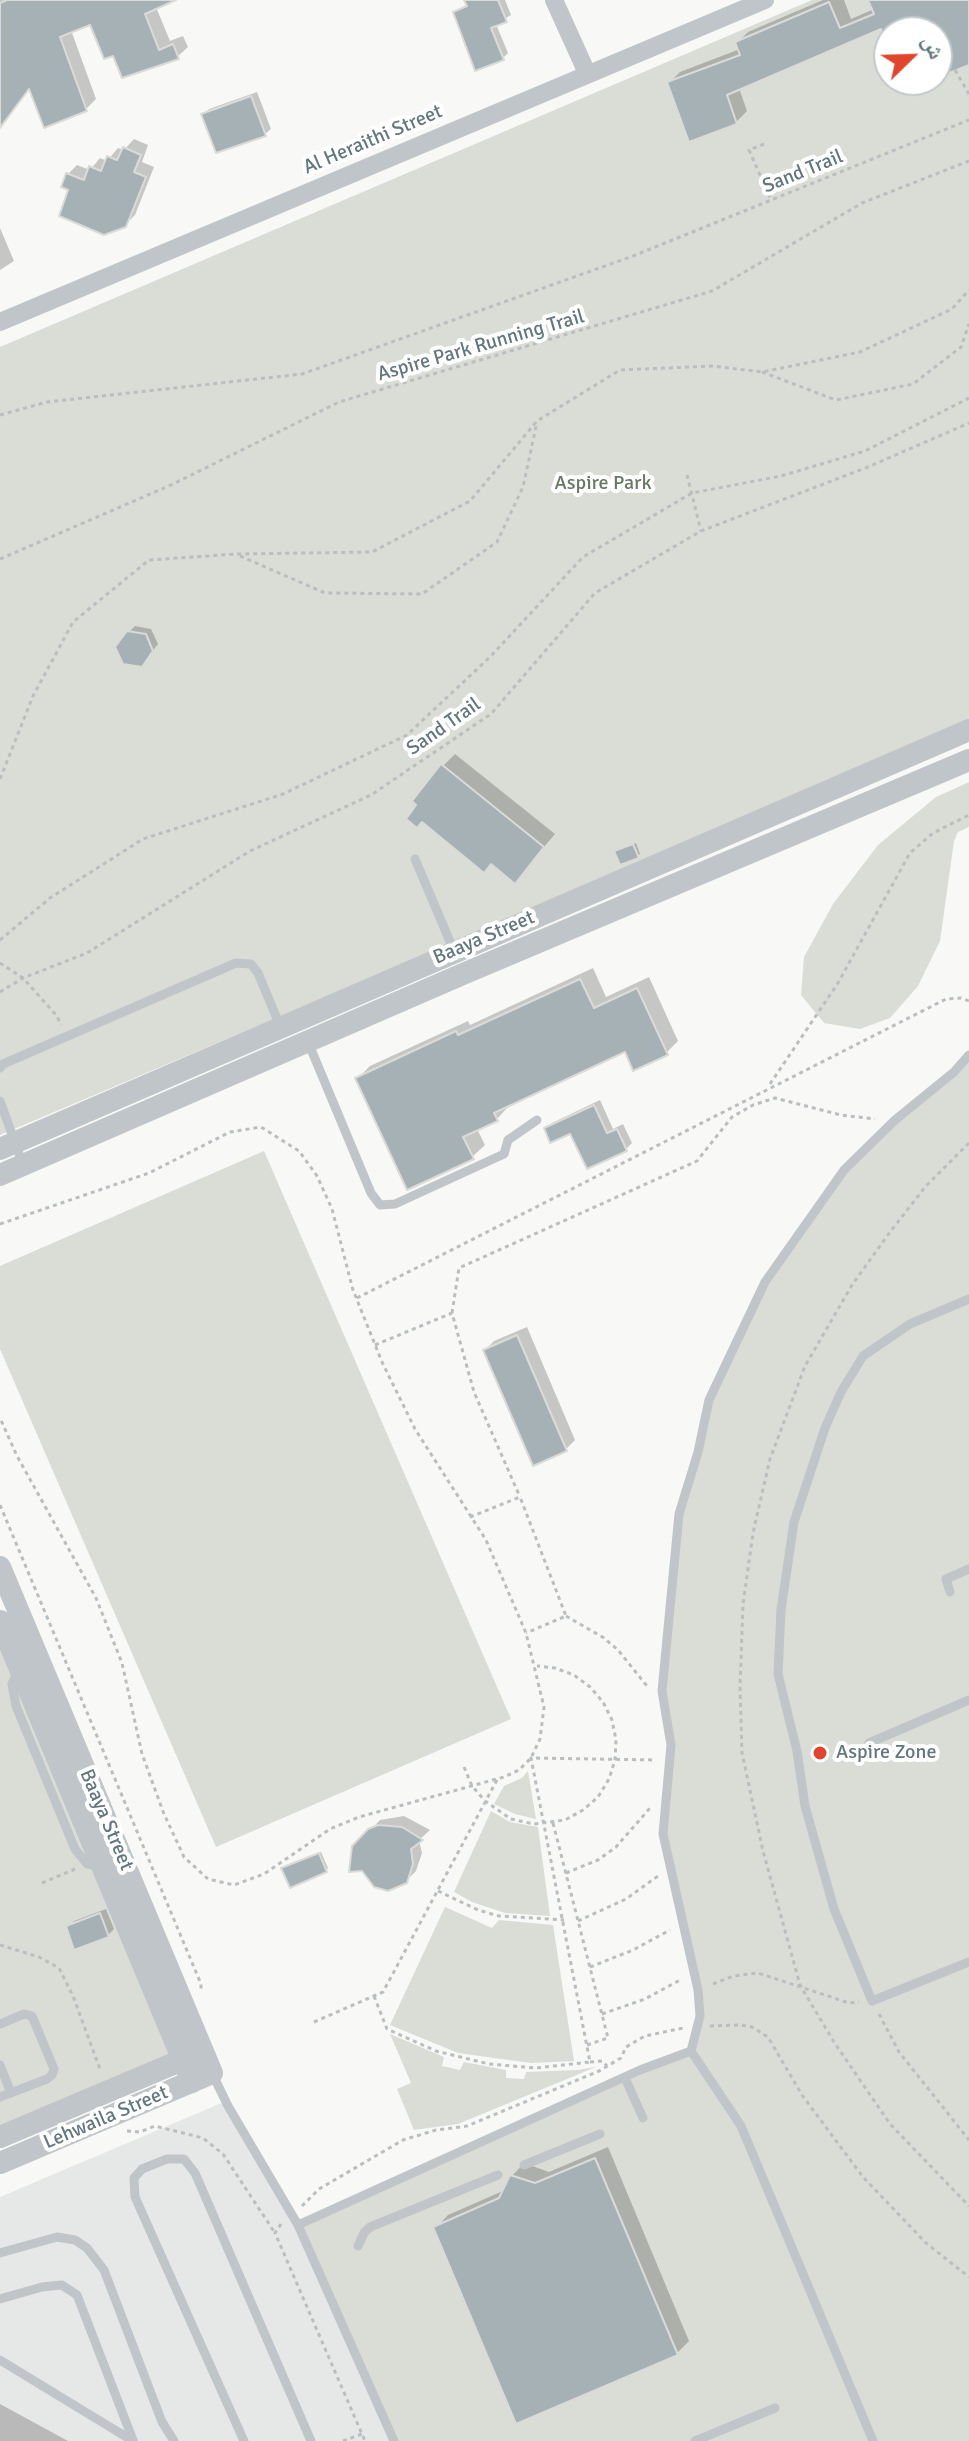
<!DOCTYPE html>
<meta charset="utf-8">
<style>
body{margin:0}
#map{position:relative;width:969px;height:2441px;overflow:hidden;background:#f8f8f6;font-family:Signika,"Noto Naskh Arabic",sans-serif}
canvas{display:block}
.north{position:absolute;left:873px;top:16px;width:80px;height:80px;box-sizing:border-box;background:#fff;border:2px solid #c1c9cc;border-radius:50%;rotate:67deg;font-size:22px;font-weight:700;line-height:32px;text-align:center;color:#647780}
.north::after{content:'';display:block;margin:auto;width:28px;height:36px;background:#e0462e;clip-path:polygon(50% 0,100% 100%,50% 72%,0 100%)}
</style>
<div id="map">
<canvas width="969" height="2441"></canvas>
<div class="north">ش</div>
</div>
<script>
const c = document.querySelector('canvas').getContext('2d');
c.lineJoin = 'round';
function fillPath(path, color) { c.fillStyle = color; c.fill(path, 'evenodd'); }
const toPath = rows => new Path2D(rows.map(r => 'M' + r).join(''));
function strokePath(path, color, width, dash) { c.strokeStyle = color; c.lineWidth = width; c.lineCap = dash ? 'butt' : 'round'; c.setLineDash(dash || []); c.stroke(path); }
function write(font, color, halo, rows, align = 'center') {
  c.font = font + ' Signika,sans-serif'; c.lineWidth = 8; c.setLineDash([]); c.textBaseline = 'middle'; c.strokeStyle = halo; c.fillStyle = color; for (const [text, x, y, turn = 0] of rows) {
    c.save(); c.translate(x, y); c.rotate((+turn || 0) * Math.PI / 180); c.textAlign = isNaN(turn) ? turn : align; if (halo) c.strokeText(text, 0, 0); c.fillText(text, 0, 0); c.restore();
  }
}
fillPath(toPath([
 [224,2102,294,2222,393,2441,0,2441,0,2197]
]), '#e6e8e7');
fillPath(toPath([
 [812,0,969,0,969,724,0,1135,0,347],
 [889,32,937,32,937,80,889,80],
 [969,782,969,827,958,832,954,841,940,941,918,986,890,1018,860,1029,824,1023,801,995,804,957,833,904,878,845,936,797],
 [969,1055,969,2441,394,2441,298,2225,691,2051,700,2016,663,1834,671,1745,662,1691,679,1514,709,1400,765,1282,844,1170],
 [264,1151,511,1719,216,1847,0,1349,0,1266],
 [0,1640,174,2056,0,2129],
 [528,1771,536,1819,515,1814,494,1804,504,1786,522,1778],
 [491,1811,510,1822,538,1827,550,1916,505,1913,472,1902,454,1892],
 [445,1907,492,1928,499,1920,553,1925,574,2061,531,2063,458,2053,390,2025],
 [390,2034,444,2057,442,2066,460,2070,464,2062,506,2070,506,2078,524,2079,526,2072,578,2070,596,2067,458,2124,414,2130,397,2089,411,2083]
]), '#d9ddd5');
fillPath(toPath([
 [0,0,173,0,156,7,170,41,183,36,188,47,177,57,114,53,92,22,71,30,96,99,86,109,30,88,14,110,3,121,0,120],
 [466,0,505,0,511,15,496,24,508,53,503,58,455,12,468,4],
 [823,0,844,0,851,19,874,9,870,0,969,0,969,61,937,76,937,32,889,32,889,43,882,27,739,88,747,111,736,122,690,139,669,83,680,72,740,49,737,43,748,32],
 [905,80,927,80,909,88],
 [257,92,271,129,265,134,203,115,209,109],
 [134,139,148,145,142,162,154,167,135,215,125,225,71,189,68,174,77,165,90,170,100,158,107,161,118,148,124,150],
 [0,228,14,261,0,270],
 [135,626,151,629,158,644,147,658,128,633],
 [455,754,555,834,515,881,492,863,443,766],
 [636,843,640,854,637,856,619,849],
 [593,968,606,997,649,977,678,1041,666,1053,626,1050,507,1105,508,1107,496,1120,477,1129,485,1145,472,1157,358,1078,370,1066,468,1021,470,1025],
 [600,1100,613,1129,623,1124,632,1143,626,1149,588,1167,571,1131,546,1129,552,1123],
 [527,1327,575,1440,566,1449,485,1350,494,1341],
 [404,1816,430,1830,419,1840,422,1853,416,1871,406,1881,354,1847,380,1820],
 [321,1852,328,1868,326,1871,286,1866],
 [106,1909,114,1929,108,1935,68,1927,74,1921],
 [608,2147,689,2341,677,2353,436,2228,448,2215,505,2190,512,2176,524,2163,549,2172],
 [0,2404,68,2441,0,2441]
]), '#0003');
const building = toPath([
 [7,0,176,0,145,14,159,50,173,44,179,59,122,78,113,56,104,59,90,25,60,37,87,111,44,128,29,89,0,128,0,3,7,0],
 [464,0,498,0,507,22,491,28,504,60,475,71,453,12,467,6,464,0],
 [868,0,969,0,969,65,937,78,937,32,882,32,881,29,727,95,737,124,689,142,667,82,740,55,735,42,829,2,840,28,874,14,868,0],
 [251,96,266,136,216,153,201,114,251,96],
 [123,147,141,155,134,172,146,177,126,227,104,235,59,216,68,190,61,187,66,173,84,180,89,166,101,171,107,156,117,160,123,147],
 [127,631,146,634,153,651,142,667,123,664,115,647,127,631],
 [441,764,544,847,515,884,491,864,484,873,422,822,417,828,406,819,416,805,412,801,441,764],
 [633,844,639,858,620,865,614,851,633,844],
 [580,979,594,1008,637,988,668,1055,633,1071,625,1052,494,1113,498,1121,463,1137,474,1159,407,1190,355,1078,456,1031,458,1035,580,979],
 [594,1105,607,1133,617,1129,627,1151,587,1169,570,1134,550,1143,544,1128,594,1105],
 [517,1335,567,1451,533,1466,483,1350,517,1335],
 [378,1825,402,1827,423,1840,411,1849,413,1864,407,1883,388,1891,374,1887,362,1871,349,1872,352,1846,368,1829,378,1825],
 [319,1853,327,1872,290,1888,281,1868,319,1853],
 [100,1913,109,1937,74,1950,66,1926,100,1913],
 [595,2158,678,2355,516,2424,433,2227,499,2198,510,2175,535,2183,595,2158]
]);
fillPath(building, '#a6b1b5');
strokePath(building, '#dadad8', 2);
strokePath(toPath([
 [955,70,969,94],
 [764,144,749,150,771,200],
 [762,372,836,400,913,384,961,347,969,324],
 [0,415,47,402,302,374,633,256,969,120],
 [687,475,701,531],
 [240,556,325,593,422,594,497,542,523,487,537,422],
 [0,559,171,485,339,402,712,291,862,203,969,161],
 [0,779,33,696,73,622,149,560,237,554,372,552,470,501,537,421,620,370,713,366,762,372,860,352,952,309,969,290],
 [0,940,50,898,143,839,283,794,407,735,490,657,583,557,692,493,781,476,865,451,969,398],
 [0,963,23,978,57,1016,61,1025],
 [0,992,23,978,87,953,250,851,371,795,491,714,595,593,701,531,868,467,969,423],
 [770,1084,838,983,910,853,933,833,969,815],
 [969,1143,926,1186,890,1232,852,1285,805,1366,770,1459,753,1533,743,1604,740,1687,742,1753,763,1851,800,1985,834,2042,890,2124,969,2206],
 [0,1224,149,1173,230,1132,261,1127,299,1151,317,1176,332,1209,353,1290,382,1362,415,1429,486,1540,526,1633,544,1707,540,1739,531,1758,519,1770,504,1777,359,1817,330,1829,264,1874,234,1885,208,1879,184,1857,164,1814,142,1754,122,1663,96,1598,17,1456,0,1418],
 [357,1298,946,999,961,998,969,1001],
 [452,1313,459,1268,697,1161,732,1117,753,1105,775,1098,841,1115,875,1119],
 [375,1345,452,1313,474,1392,520,1497],
 [0,1505,201,1984,201,1989],
 [470,1517,520,1497,566,1616,526,1633],
 [566,1616,604,1638,618,1650,647,1686],
 [464,1767,472,1786,485,1801,511,1819,534,1824,565,1820,583,1810,598,1797,609,1779,615,1760,616,1740,612,1720,603,1702,590,1687,574,1675,555,1668,537,1666],
 [553,1823,608,2038,587,2045],
 [566,1873,598,1860,616,1847,650,1808],
 [42,1883,75,1869],
 [438,1891,478,1910,499,1916,564,1920],
 [578,1921,626,1899,658,1876],
 [0,1945,39,1957,59,1968,73,1996,101,2072],
 [590,1967,633,1950,670,1930],
 [713,1984,733,1976,758,1973,849,2003,859,2002],
 [374,1996,387,2029,436,2051,489,2064,536,2068,590,2062,531,1758,656,1760],
 [602,2014,645,1999,682,1979],
 [879,2014,899,2052,969,2140],
 [314,2022,383,1992,497,1780],
 [710,2026,741,2025,752,2027,768,2037,802,2095,863,2177,926,2243,969,2277],
 [590,2062,602,2061,607,2066],
 [127,2131,140,2132,155,2126,203,2138,223,2154,275,2233],
 [302,2206,319,2189,403,2140,436,2130,467,2126,599,2071,621,2058,626,2047,645,2036,683,2028],
 [281,2224,275,2233,365,2441],
 [343,2441,362,2434]
]), '#babec0', 3, [4, 4]);
strokePath(toPath([
 [415,859,454,951],
 [308,1042,371,1193,380,1205,395,1204,504,1154,508,1140,537,1120],
 [0,1068,3,1064,236,963,251,964,258,973,280,1026],
 [0,1101,23,1165],
 [969,1299,910,1324,863,1356,841,1392,825,1428,794,1522,781,1610,778,1674,797,1751,805,1806,834,1909,872,2001,969,1962],
 [950,1592,946,1579,969,1569],
 [18,1671,12,1684,16,1706,75,1849,87,1864,100,1866],
 [869,1743,969,1700],
 [0,2024,24,2014,32,2016,54,2069,52,2075,47,2079,0,2097],
 [691,2051,741,2126,873,2441],
 [0,2065,11,2093],
 [212,2073,228,2106,298,2225,394,2441],
 [625,2078,643,2118],
 [524,2165,600,2134],
 [298,2225,640,2070,691,2051,700,2016,698,1990,663,1834,671,1745,662,1691,679,1514,698,1452,709,1400,765,1282,844,1170,895,1120,954,1072,969,1055],
 [358,2246,364,2233,370,2227,498,2175],
 [0,2253,57,2237,75,2240,87,2248,104,2270,162,2422,174,2441],
 [0,2299,42,2287,62,2285,77,2295,133,2440],
 [0,2360,133,2441],
 [244,2441,135,2197,134,2178,142,2169,167,2159,184,2159,195,2173,311,2441],
 [695,2441,775,2408]
]), '#bfc5c8', 9);
strokePath(toPath([
 [554,0,587,73],
 [0,322,765,0]
]), '#bfc5c8', 18);
strokePath(toPath([
 [0,1149,969,730],
 [0,1175,463,974,969,760],
 [0,1567,212,2073,0,2163],
 [0,1621,192,2082],
 [0,2137,194,2055]
]), '#bfc5c8', 22);
for (const [x, y, r, color] of [
 [820,1753,8,"#e0462e"]
]) { const dot = new Path2D(); dot.arc(x, y, r, 0, 2 * Math.PI); c.fillStyle = color; c.fill(dot); strokePath(dot, '#fff', 3); }
write('20px', '#647780', '#fff', [
 ["Al Heraithi Street",373,140,-23],
 ["Sand Trail",803,172,-22],
 ["Aspire Park Running Trail",481,346,-16],
 ["Sand Trail",444,727,-35],
 ["Baaya Street",484,938,-23],
 ["Baaya Street",106,1820,67],
 ["Lehwaila Street",106,2118,-23]
]);
write('20px', '#687863', '#fff', [
 ["Aspire Park",603,484]
]);
write('20px', '#647780', '#fff', [
 ["Aspire Zone",836,1753]
], 'left');
</script>
